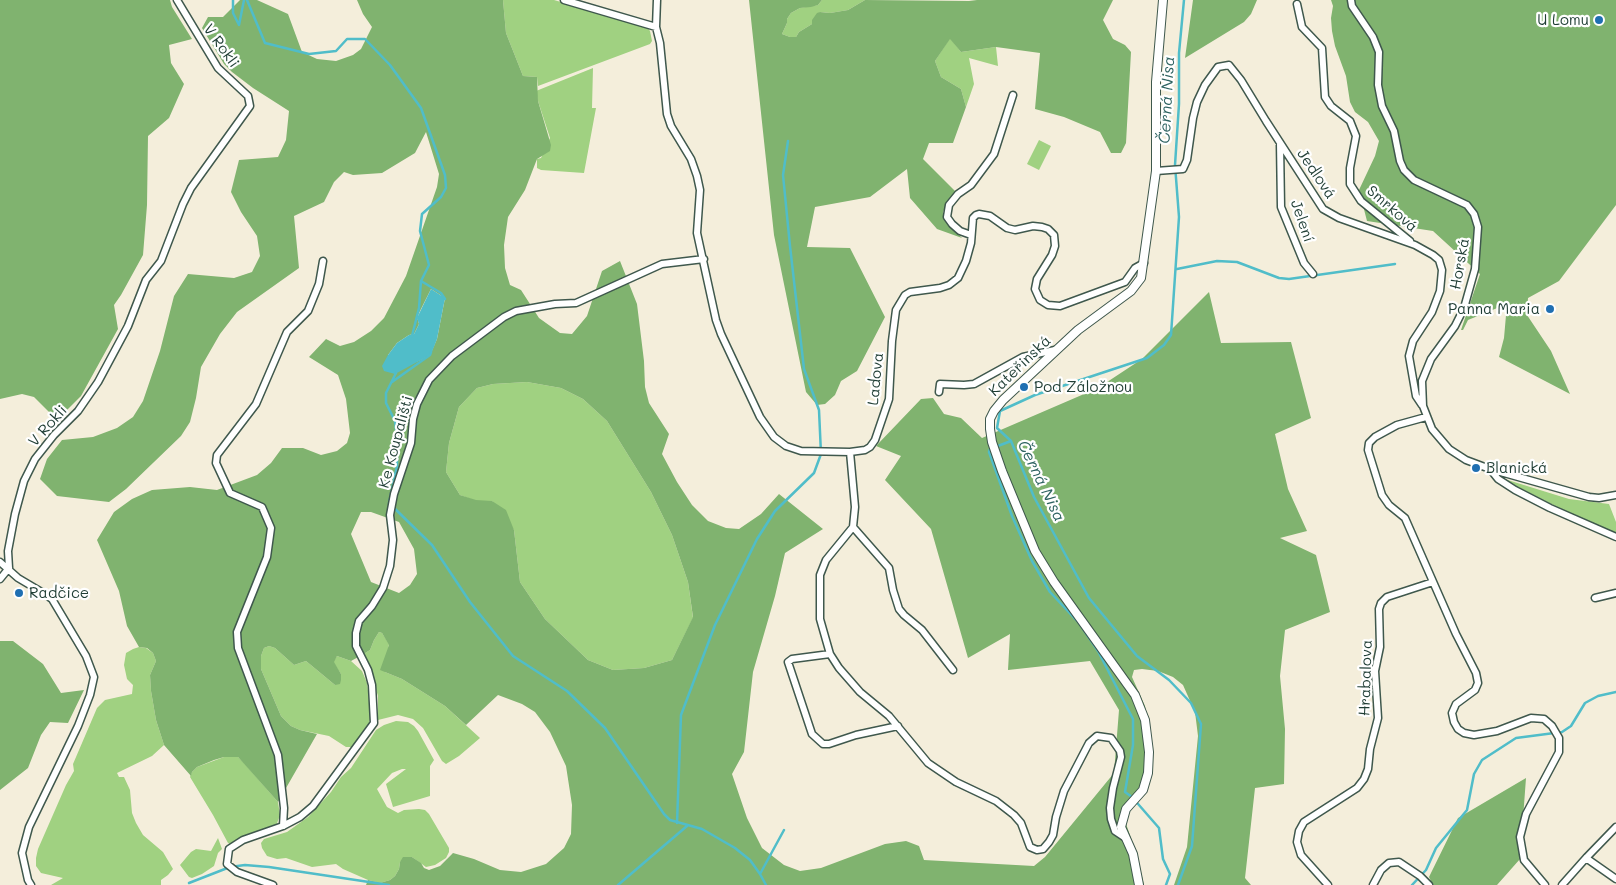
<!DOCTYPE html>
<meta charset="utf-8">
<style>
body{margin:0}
canvas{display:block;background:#f4eedb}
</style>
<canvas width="1616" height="885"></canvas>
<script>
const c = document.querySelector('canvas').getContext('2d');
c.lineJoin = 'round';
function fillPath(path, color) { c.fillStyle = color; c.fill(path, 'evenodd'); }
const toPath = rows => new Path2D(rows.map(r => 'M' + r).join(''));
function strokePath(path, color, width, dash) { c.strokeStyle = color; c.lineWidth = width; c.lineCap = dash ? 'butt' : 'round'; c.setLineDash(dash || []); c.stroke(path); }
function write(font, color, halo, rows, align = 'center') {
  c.font = font + ' Mali,sans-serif'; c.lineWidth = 4.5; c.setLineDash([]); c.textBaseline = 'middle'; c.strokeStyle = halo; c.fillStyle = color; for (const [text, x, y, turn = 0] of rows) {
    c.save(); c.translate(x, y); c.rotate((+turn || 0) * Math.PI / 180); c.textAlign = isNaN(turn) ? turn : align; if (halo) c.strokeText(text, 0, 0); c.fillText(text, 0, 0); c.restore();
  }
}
fillPath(toPath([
 [503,0,554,0,647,27,650,31,652,41,650,44,538,86,537,77,523,76,506,33],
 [822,0,865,0,848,10,830,13,820,12,812,24,799,32,796,37,790,37,782,34,787,23,787,19,791,13,800,8,818,5],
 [950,38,961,52,996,47,998,66,969,58,974,84,966,107,961,89,941,77,935,61],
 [593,68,592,108,596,108,584,173,541,170,537,168,537,159,541,158,550,138,538,101,536,91],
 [1039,140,1051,146,1039,170,1027,164],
 [527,382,561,388,583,399,607,421,651,492,672,535,688,582,693,618,672,660,644,668,613,670,588,660,545,619,520,582,514,530,492,501,476,501,460,495,446,472,449,443,459,407,477,388,493,384],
 [1498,477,1569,499,1609,504,1616,522,1616,534,1609,533],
 [379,632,382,633,389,644,385,672,402,679,445,706,480,738,459,756,446,764,442,761,423,728,413,719,398,715,378,720,378,696,371,673,362,655,370,650,374,640],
 [269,646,275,648,294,665,306,661,335,685,341,674,333,662,337,656,351,661,362,671,367,683,371,715,368,728,353,747,346,747,329,736,300,730,291,726,281,716,261,669,261,656,264,648],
 [139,647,146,648,153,653,156,661,150,675,151,691,156,720,164,745,152,756,117,773,119,777,124,777,130,790,132,813,136,823,143,835,163,852,173,869,168,875,161,880,161,885,51,885,63,878,41,873,36,866,36,858,38,849,66,785,74,771,73,764,97,708,105,700,132,694,133,685,127,679,124,665,126,653,133,649],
 [396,721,408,722,414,726,418,731,434,760,430,766,430,796,393,807,386,784,406,769,402,769,392,773,377,789,387,807,398,813,404,810,419,809,425,810,429,814,449,848,449,852,446,858,435,865,426,867,412,857,400,862,399,869,395,876,390,880,380,883,368,880,343,869,336,864,312,867,286,858,277,859,267,856,262,848,261,843,264,839,287,832,308,817,331,792,341,777,351,768,376,730,384,725],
 [232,756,238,757,243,762,278,802,280,815,276,826,232,845,228,843,213,815,190,777,192,772,197,767,224,757],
 [218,838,222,849,218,853,214,866,202,874,192,878,189,877,180,865,191,852,196,849,211,851]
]), '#a0d181');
fillPath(toPath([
 [0,0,170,0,172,7,192,39,169,45,171,63,184,84,169,118,148,136,147,205,143,255,121,295,114,305,118,329,81,396,65,412,54,417,34,397,22,394,0,399],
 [240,0,257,0,288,14,302,52,317,59,336,61,353,55,361,49,372,27,363,14,357,0,503,0,506,33,523,76,537,77,538,101,551,145,550,151,537,159,525,190,508,217,504,245,505,268,510,285,521,290,539,318,560,333,572,334,587,316,602,271,620,261,637,304,644,361,645,387,649,403,669,434,662,454,677,482,692,505,708,521,726,528,739,529,761,514,779,494,823,529,785,553,775,596,753,672,744,752,732,774,747,818,762,848,784,865,800,871,821,868,885,844,906,841,919,846,924,860,1034,866,1045,857,1114,773,1119,710,1090,661,1008,670,1010,634,968,658,931,529,885,480,901,456,876,446,921,399,933,398,944,414,961,418,982,438,1098,388,1142,359,1209,292,1221,343,1291,342,1311,418,1275,434,1288,489,1307,531,1280,538,1316,555,1330,612,1285,630,1280,676,1285,729,1284,784,1255,788,1245,878,1251,885,1174,885,1187,847,1198,736,1195,712,1183,685,1173,677,1158,671,1142,669,1134,670,1132,677,1145,706,1153,752,1152,774,1147,791,1127,804,1125,821,1137,855,1144,885,366,885,368,880,380,883,390,880,395,876,399,869,400,862,403,857,412,857,421,863,424,868,429,870,440,866,453,853,474,859,500,870,521,872,546,864,564,848,571,834,572,805,566,766,550,732,535,712,522,704,498,695,466,725,445,706,402,679,380,670,389,645,382,633,379,632,374,640,370,650,362,655,351,661,337,656,334,662,341,674,341,680,340,684,335,685,306,661,294,665,275,648,269,646,264,648,261,656,261,669,281,716,291,726,300,730,317,734,278,802,238,757,224,757,214,760,197,767,192,772,191,776,164,745,156,720,151,691,150,675,156,661,153,653,147,648,139,647,127,626,119,591,97,540,114,512,132,499,152,490,190,487,217,490,257,475,271,463,282,448,303,448,321,455,337,451,347,443,350,433,346,399,338,375,309,357,326,339,340,346,354,342,371,331,384,318,406,276,437,187,439,174,426,132,415,153,382,173,353,175,344,172,334,182,324,202,294,216,299,268,237,312,220,334,201,367,196,398,190,422,181,436,126,489,109,502,57,496,40,479,47,459,62,440,93,437,117,428,133,417,143,401,160,351,174,296,188,274,234,278,252,272,260,256,257,236,241,212,231,192,239,160,278,157,286,140,289,111,253,88,232,72,224,64,202,28,208,17,223,17],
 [431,289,445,298,437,339,430,355,416,362,388,355,397,343,409,335,414,334,419,324,417,317],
 [527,382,561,388,583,399,607,421,651,492,672,535,688,582,693,617,672,660,644,668,613,670,588,660,545,619,520,582,514,530,506,510,492,501,476,500,460,495,446,472,449,443,459,407,477,388,493,384],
 [361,512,371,512,399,522,414,549,417,574,410,585,399,593,371,582,351,534],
 [749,0,822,0,818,5,811,7,800,8,791,13,787,19,787,23,782,34,790,37,796,37,799,32,812,24,812,20,817,13,820,12,830,13,848,10,865,0,969,1,977,0,1113,0,1103,20,1113,39,1125,45,1131,52,1126,143,1121,153,1111,153,1100,132,1064,117,1035,109,1040,53,996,47,961,52,950,39,935,61,941,77,961,89,966,107,953,143,929,143,923,159,956,192,946,203,943,213,947,222,962,238,937,229,910,198,907,169,870,197,815,207,807,247,850,248,885,317,857,371,841,381,835,395,825,404,817,405,806,392,774,235],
 [1193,0,1257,0,1251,14,1244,22,1185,58],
 [1331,0,1616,0,1616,205,1559,281,1528,298,1527,315,1551,351,1570,394,1499,357,1504,338,1507,304,1468,320,1463,330,1461,330,1480,274,1433,231,1367,221,1359,190,1375,156,1379,141,1368,122,1355,112,1350,102,1346,76,1335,46,1332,31,1331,18,1333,6],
 [0,641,13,641,43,664,61,693,84,690,68,723,50,722,41,735,28,768,0,790],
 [1526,778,1520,859,1497,885,1433,885,1429,877,1458,818]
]), '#80b36f');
fillPath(toPath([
 [431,289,445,298,437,339,432,352,430,355,395,374,384,371,382,366,388,355,397,343,409,335,414,334,419,324,417,318]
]), '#50bdc9');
strokePath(toPath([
 [233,0,233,13,239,25,244,0],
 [247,0,265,43,309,54,336,51,347,39,365,39,390,65,421,108,445,175,446,188,441,197,422,214,420,231,429,265,421,281,419,308,412,336],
 [1177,269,1217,261,1237,262,1279,278,1289,279,1395,264],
 [421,281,441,293,445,299],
 [396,373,386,393,386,403,395,421,397,438,397,466,389,503,432,545,470,602,513,656,567,691,605,728,664,814,670,820,702,829,735,848,750,860,760,874,766,885],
 [392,382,430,355,431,352],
 [1011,441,990,449,989,452,1012,516,1032,561,1050,592,1079,623,1098,651,1133,719,1133,745,1125,792,1132,797,1159,828,1163,859,1170,874,1166,885],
 [677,823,681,715,715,625,757,539,775,511,814,473,821,454,819,410,804,369,790,246,783,175,788,141],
 [760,874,784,830],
 [189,883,230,867,245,865,269,867,389,885],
 [618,885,687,826],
 [1178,885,1192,846,1201,724,1191,703,1169,680,1137,656,1089,598,1034,497,1011,441,997,428,1000,411,1035,395,1147,358,1164,345,1171,335,1179,217,1175,165,1179,104,1179,53,1184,0],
 [1412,885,1426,870,1436,848,1467,810,1474,774,1482,760,1516,738,1562,732,1571,726,1585,703,1598,696,1616,692]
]), '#50bdc9', 2.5);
const minor = toPath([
 [564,0,656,27],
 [657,0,656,27,660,43,667,114,671,126,691,159,697,176,700,190,697,233,716,320,721,334,760,417,774,437,786,446,801,451,850,452,865,450,870,447,875,440,889,399,892,341,896,310,905,295,910,292,940,288,949,285,958,278,966,261,971,243,973,218,976,215,979,214,990,216,1007,228,1015,230,1033,226,1042,227,1048,229,1054,235,1055,246,1052,255,1037,279,1035,289,1040,300,1048,305,1060,306,1125,282,1135,268,1144,263],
 [1351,0,1352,6,1373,37,1379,52,1378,85,1382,106,1394,131,1400,161,1404,170,1414,180,1467,205,1474,214,1478,227,1475,269,1464,308,1455,326,1431,359,1422,381,1423,406,1432,429,1449,449,1466,460,1490,469,1589,497,1599,498,1616,495],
 [1297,4,1302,27,1322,48,1325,97,1331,106,1350,121,1356,136,1350,168,1350,184,1361,201,1410,241],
 [1280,143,1281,207,1304,263,1313,274],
 [1156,171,1183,169,1187,160,1193,118,1197,102,1205,85,1218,67,1229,65,1241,80,1266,121,1323,209,1339,218,1415,245,1433,255,1439,260,1442,270,1440,291,1432,312,1413,341,1409,356,1416,396,1422,405],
 [971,235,960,231,952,224,947,217,949,205,958,194,971,185,994,154,1013,95],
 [939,392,940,384,964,385,974,384,1023,357,1055,350],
 [1426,417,1397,425,1375,437,1369,443,1368,450,1382,495,1389,505,1405,518,1456,634,1476,673,1478,683,1475,690,1456,704,1452,713,1454,722,1458,729,1464,733,1474,735,1497,731,1531,718,1544,719,1552,726,1559,738,1559,752,1526,814,1520,837,1524,860,1545,885],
 [850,452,855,507,853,527,826,560,820,575,820,619,830,654,839,668,860,692,889,716,928,763,956,782,996,801,1014,815,1021,823,1030,847,1037,850,1043,849,1049,842,1053,835,1056,817,1064,791,1089,743,1097,736,1111,738,1120,751,1121,757,1113,788,1110,808,1111,819,1115,831,1124,837],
 [1490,469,1498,479,1515,490,1550,508,1616,537],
 [853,527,889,568,893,590,899,609,904,615,922,630,953,670],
 [0,562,18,578,45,594,52,599,86,656,94,677,90,695,78,726,29,827,22,853,28,880,31,885],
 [9,568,8,551,15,514,24,481,35,459,54,435,78,411,98,382,128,326,146,280,161,261,183,204,191,188,250,106,248,96,218,68,177,0],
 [0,579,9,568],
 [1595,598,1616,593],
 [830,654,792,659,788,662,812,734,823,744,829,744,856,735,898,726],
 [283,826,284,808,278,755,238,648,237,632,267,557,271,528,262,507,230,493,216,463,217,455,256,404,287,332,308,311,319,284,323,261],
 [1586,858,1616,879],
 [273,885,237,872,227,864,229,849,243,840,283,826,300,817,313,806,374,723,372,685,368,670,356,646,356,633,359,621,372,606,383,588,390,566,393,540,390,515,394,494,411,443,413,419,417,404,429,380,452,356,504,317,516,311,555,304,576,303,662,264,704,259],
 [1328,885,1301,855,1297,842,1299,831,1304,822,1357,788,1364,779,1368,769,1370,749,1378,718,1375,671,1380,647,1379,609,1381,603,1387,597,1433,582],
 [1373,885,1381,870,1389,863,1399,862,1420,876,1429,885],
 [1562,885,1586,858,1616,827]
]);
const tertiary = toPath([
 [1139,885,1133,854,1121,827,1126,809,1143,790,1148,773,1149,752,1145,720,1135,695,1054,582,1035,551,1002,471,992,442,990,429,990,419,994,411,1003,400,1078,330,1131,291,1141,278,1156,171,1156,82,1163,0]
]);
strokePath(minor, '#3f584d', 9);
strokePath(tertiary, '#3f584d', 10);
strokePath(minor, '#fff', 6);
strokePath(tertiary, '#fff', 8);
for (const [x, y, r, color] of [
 [1599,20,5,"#1f6fb2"],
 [1550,309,5,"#1f6fb2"],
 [1024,387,5,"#1f6fb2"],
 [1476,468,5,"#1f6fb2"],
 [19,593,5,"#1f6fb2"]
]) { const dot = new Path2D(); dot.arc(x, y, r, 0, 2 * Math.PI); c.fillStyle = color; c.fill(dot); strokePath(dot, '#fff', 2); }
write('15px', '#1f3d34', '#fff', [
 ["U Lomu",1589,20,"right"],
 ["Panna Maria",1540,309,"right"],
 ["Pod Záložnou",1034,387],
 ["Blanická",1486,468],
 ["Radčice",29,593]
], 'left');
write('15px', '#1f3d34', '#fff', [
 ["V Rokli",221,46,54],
 ["Jedlová",1316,174,56],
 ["Smrková",1392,209,41],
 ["Jelení",1302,221,71],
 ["Horská",1460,264,-80],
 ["Kateřinská",1020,366,-44],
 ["Ladova",876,379,-84],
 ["V Rokli",48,426,-48],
 ["Ke Koupališti",396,442,-75],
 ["Hrabalova",1366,678,-88]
]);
write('italic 16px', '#2e6361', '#fff', [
 ["Černá Nisa",1167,100,-87],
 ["Černá Nisa",1041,481,64]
]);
</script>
